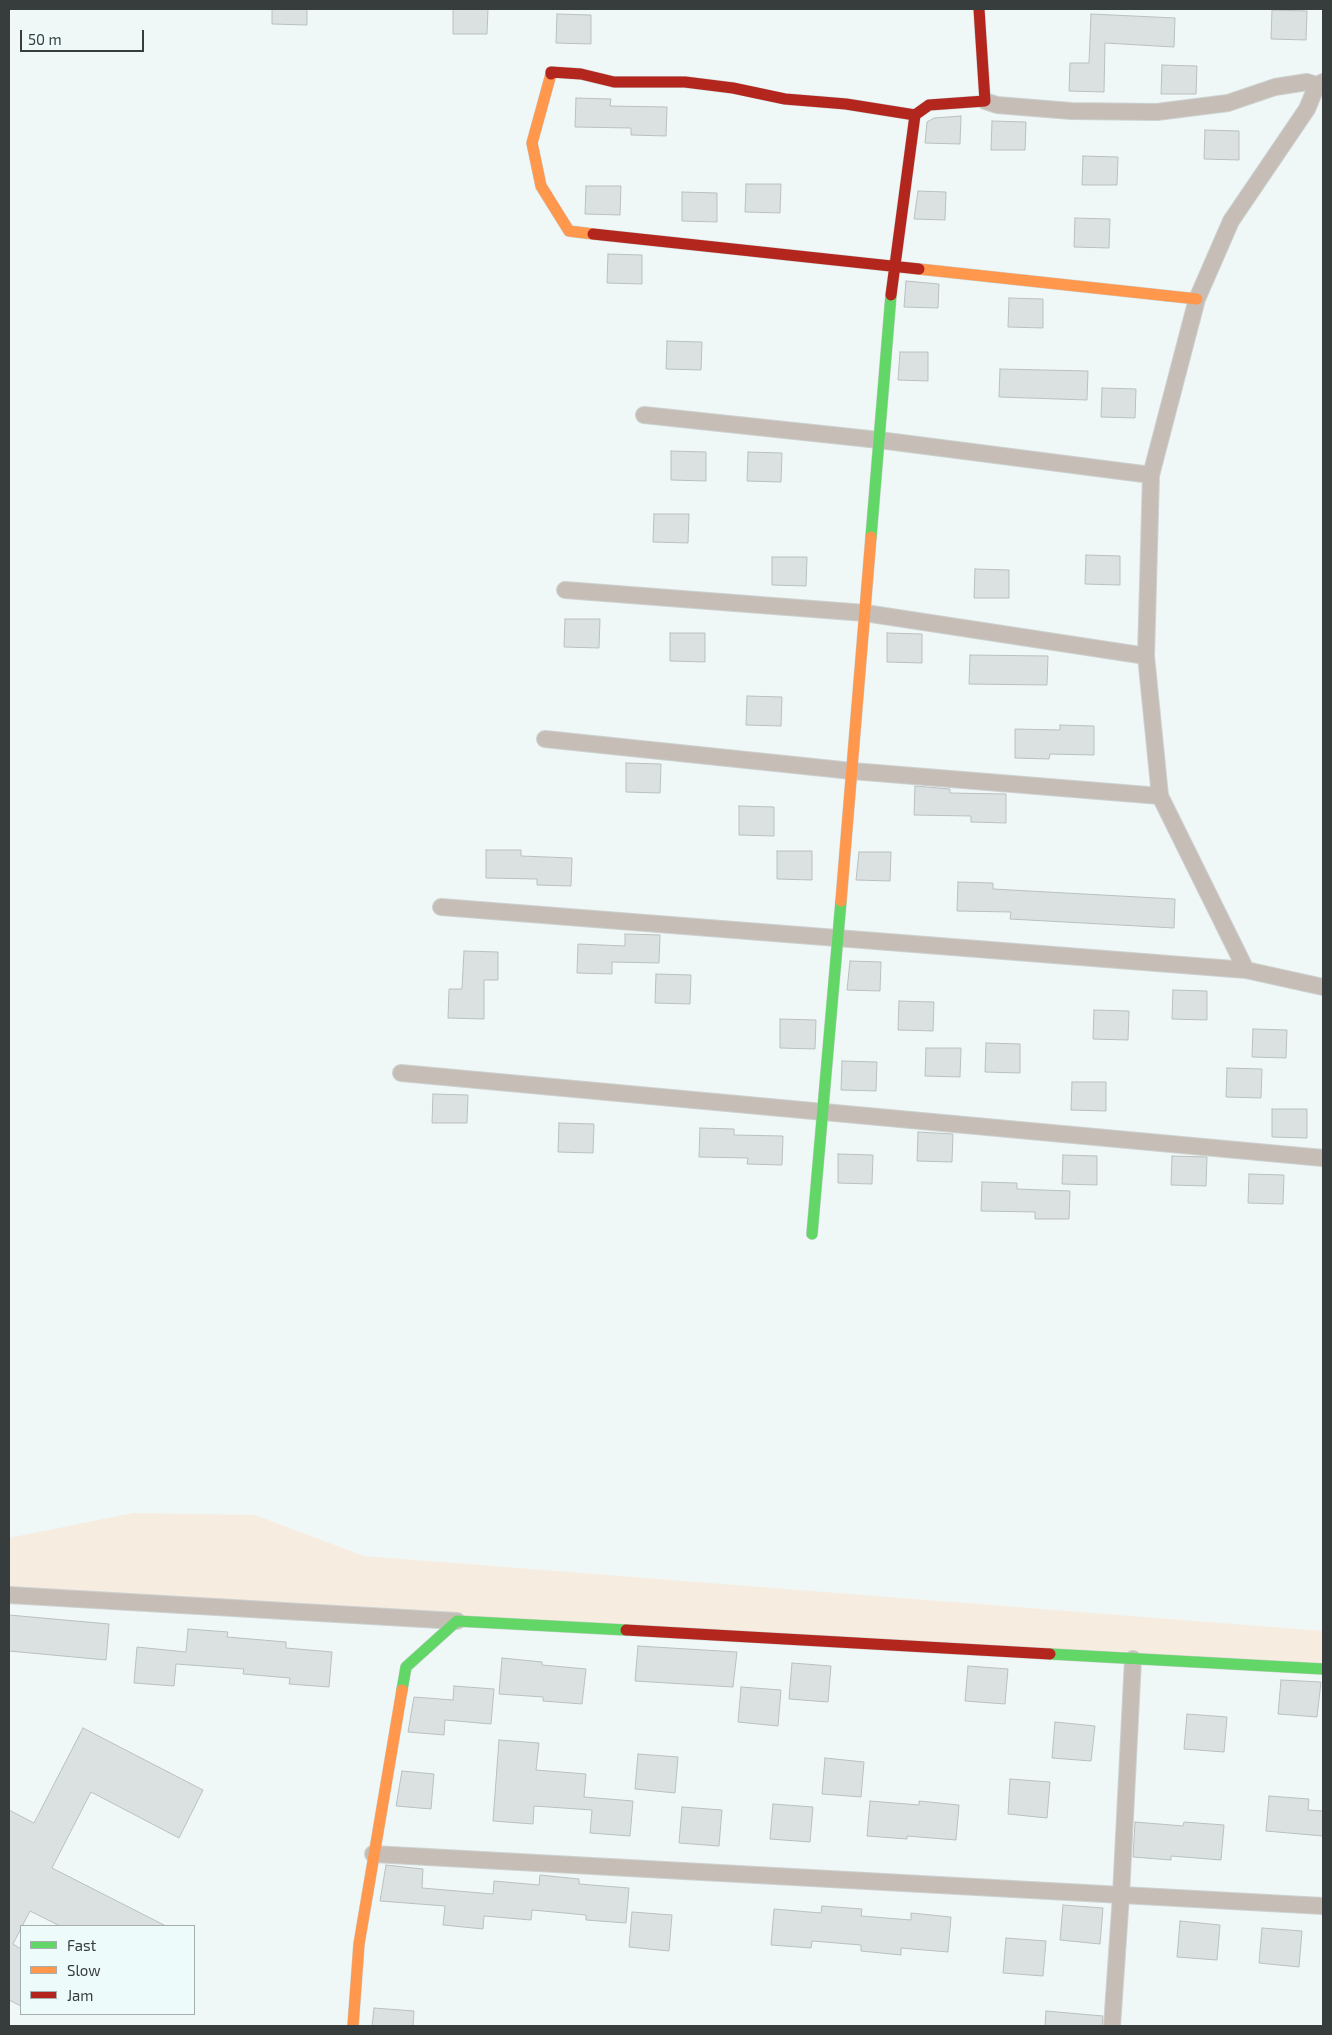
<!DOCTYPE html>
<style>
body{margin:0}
#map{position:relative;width:1332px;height:2035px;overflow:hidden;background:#f0f8f7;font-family:"Exo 2",sans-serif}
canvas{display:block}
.frame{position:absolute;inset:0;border:10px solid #373d3c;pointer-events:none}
.legend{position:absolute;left:20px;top:1925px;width:175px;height:90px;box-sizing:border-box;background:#edfbfa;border:1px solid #a4afae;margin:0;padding:6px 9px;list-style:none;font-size:15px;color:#373d3c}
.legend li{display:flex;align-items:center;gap:10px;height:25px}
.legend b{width:25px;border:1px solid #a4afae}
.scale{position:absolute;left:20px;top:30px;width:124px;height:22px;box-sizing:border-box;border:2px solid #373d3c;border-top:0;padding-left:6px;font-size:15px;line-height:18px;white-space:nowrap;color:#373d3c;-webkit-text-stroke:4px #edfbfa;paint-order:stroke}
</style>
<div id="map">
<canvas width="1332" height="2035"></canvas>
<div class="frame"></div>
<ul class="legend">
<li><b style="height:6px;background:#63d668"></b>Fast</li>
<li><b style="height:6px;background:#ff974d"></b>Slow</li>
<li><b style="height:6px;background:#b3261e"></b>Jam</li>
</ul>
<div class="scale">50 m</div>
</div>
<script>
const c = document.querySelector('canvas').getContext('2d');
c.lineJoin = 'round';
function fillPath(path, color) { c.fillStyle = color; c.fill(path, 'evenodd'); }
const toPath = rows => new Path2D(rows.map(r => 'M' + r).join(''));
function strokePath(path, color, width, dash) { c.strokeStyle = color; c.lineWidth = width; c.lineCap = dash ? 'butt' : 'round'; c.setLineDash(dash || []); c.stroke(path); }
fillPath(toPath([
 [133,1513,255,1515,364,1556,1323,1631,1323,1667,9,1595,9,1538]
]), '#f7ece0');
const building = toPath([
 [272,9,307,9,307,25,272,24,272,9],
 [453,9,488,9,487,34,453,34,453,9],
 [1272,10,1307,11,1306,40,1271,39,1272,10],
 [557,14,591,15,591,44,556,43,557,14],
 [1091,14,1175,18,1174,47,1105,43,1104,92,1069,91,1070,63,1089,63,1091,14],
 [1162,65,1197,66,1196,94,1161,94,1162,65],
 [576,98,611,99,610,106,667,107,666,136,631,135,631,128,575,127,576,98],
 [961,116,960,144,925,143,927,122,934,118,961,116],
 [992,121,1026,122,1025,150,991,150,992,121],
 [1205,130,1239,131,1239,160,1204,159,1205,130],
 [1083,156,1118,157,1117,185,1082,185,1083,156],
 [746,184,781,184,780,213,745,212,746,184],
 [586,186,621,186,620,215,585,214,586,186],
 [918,191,946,192,945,220,914,219,918,191],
 [682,192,717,193,717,222,682,221,682,192],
 [1075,218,1110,219,1109,248,1074,247,1075,218],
 [608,254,642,255,642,284,607,283,608,254],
 [906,281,939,284,938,308,904,307,906,281],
 [1009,298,1043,299,1043,328,1008,327,1009,298],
 [667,341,702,342,701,370,666,369,667,341],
 [900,352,928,352,928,381,898,380,900,352],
 [1000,369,1088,371,1087,400,999,397,1000,369],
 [1102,388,1136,389,1135,418,1101,417,1102,388],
 [671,451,706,452,706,481,671,480,671,451],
 [748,452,782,453,781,482,747,481,748,452],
 [654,514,689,514,688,543,653,542,654,514],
 [1086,555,1120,556,1120,585,1085,584,1086,555],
 [772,557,807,557,806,586,772,585,772,557],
 [975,569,1009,570,1009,598,974,598,975,569],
 [565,619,600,619,599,648,564,647,565,619],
 [670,633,705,633,705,662,670,661,670,633],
 [887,633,922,634,922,663,887,662,887,633],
 [970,655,1048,656,1047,685,969,684,970,655],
 [747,696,782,697,781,726,746,725,747,696],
 [1060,725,1094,726,1094,755,1050,754,1049,759,1015,758,1015,729,1060,730,1060,725],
 [626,763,661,764,660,793,626,792,626,763],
 [915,786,950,789,950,793,1006,794,1006,823,971,822,971,816,914,815,915,786],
 [739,806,774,807,774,836,739,835,739,806],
 [486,850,521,850,521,856,572,858,571,886,537,885,537,879,486,878,486,850],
 [777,851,812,851,812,880,777,879,777,851],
 [859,852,891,852,890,881,856,880,859,852],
 [958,882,993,883,993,889,1175,899,1174,928,1010,919,1011,912,957,911,958,882],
 [625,934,660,935,659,963,612,962,612,974,577,973,578,944,625,946,625,934],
 [464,951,498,952,498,980,484,980,484,1019,448,1018,449,989,462,989,464,951],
 [850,961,881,962,880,991,847,990,850,961],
 [656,974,691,975,690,1004,655,1003,656,974],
 [1173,990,1207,991,1207,1020,1172,1019,1173,990],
 [899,1001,934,1002,933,1031,898,1030,899,1001],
 [1094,1010,1129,1011,1128,1040,1093,1039,1094,1010],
 [780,1019,816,1020,815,1049,780,1048,780,1019],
 [1253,1029,1287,1030,1286,1058,1252,1057,1253,1029],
 [986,1043,1020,1044,1020,1073,985,1072,986,1043],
 [926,1048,961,1048,960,1077,925,1076,926,1048],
 [842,1061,877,1062,876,1091,841,1090,842,1061],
 [1227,1068,1262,1069,1261,1098,1226,1097,1227,1068],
 [1072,1082,1106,1082,1106,1111,1071,1110,1072,1082],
 [433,1094,468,1095,467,1123,432,1123,433,1094],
 [1272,1109,1307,1109,1307,1138,1272,1137,1272,1109],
 [559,1123,594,1124,593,1153,558,1152,559,1123],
 [700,1128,734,1129,734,1135,783,1136,782,1165,747,1164,748,1158,699,1157,700,1128],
 [918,1132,953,1134,952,1162,917,1161,918,1132],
 [838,1154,873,1155,872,1184,838,1183,838,1154],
 [1063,1155,1097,1156,1097,1185,1062,1184,1063,1155],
 [1172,1156,1207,1157,1206,1186,1171,1185,1172,1156],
 [1249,1174,1284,1175,1283,1204,1248,1203,1249,1174],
 [982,1182,1017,1183,1017,1189,1070,1191,1069,1219,1035,1219,1035,1212,981,1211,982,1182],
 [9,1615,109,1624,106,1660,9,1651,9,1615],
 [188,1629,228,1632,227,1637,286,1642,286,1648,332,1652,329,1687,289,1684,290,1678,243,1674,244,1669,176,1664,174,1686,134,1683,137,1647,186,1652,188,1629],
 [638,1646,737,1652,733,1687,635,1681,638,1646],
 [502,1658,542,1662,542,1665,586,1669,582,1704,543,1701,543,1697,499,1694,502,1658],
 [792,1663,831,1666,828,1702,789,1699,792,1663],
 [968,1666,1008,1669,1005,1704,965,1701,968,1666],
 [1281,1680,1321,1682,1317,1717,1278,1714,1281,1680],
 [454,1686,494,1689,491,1724,445,1720,444,1735,408,1732,414,1697,453,1700,454,1686],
 [741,1687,781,1690,778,1726,738,1722,741,1687],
 [1187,1714,1227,1717,1224,1752,1184,1749,1187,1714],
 [1055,1722,1095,1726,1091,1761,1052,1758,1055,1722],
 [83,1728,203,1790,179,1838,91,1792,52,1868,166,1926,60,1926,30,1911,13,1944,21,1949,21,2006,9,2000,9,1810,34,1823,83,1728],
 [499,1740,539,1743,536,1770,586,1774,584,1797,633,1801,630,1836,590,1833,592,1810,534,1806,533,1824,493,1821,499,1740],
 [638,1754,678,1757,675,1793,635,1789,638,1754],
 [825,1758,864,1762,861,1797,822,1794,825,1758],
 [402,1771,434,1774,431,1809,396,1806,402,1771],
 [1010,1779,1050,1782,1047,1818,1008,1814,1010,1779],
 [1269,1796,1309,1799,1308,1810,1323,1811,1323,1836,1266,1831,1269,1796],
 [870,1801,919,1805,919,1801,959,1805,956,1840,907,1836,907,1839,867,1836,870,1801],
 [773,1804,813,1807,810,1842,770,1839,773,1804],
 [682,1807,722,1810,719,1846,679,1843,682,1807],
 [1135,1822,1183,1826,1184,1822,1224,1825,1221,1860,1171,1856,1171,1860,1133,1857,1135,1822],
 [386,1865,423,1869,422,1888,493,1894,494,1881,539,1885,540,1875,579,1879,579,1884,629,1888,626,1923,586,1920,586,1915,532,1910,531,1920,484,1916,483,1929,443,1925,445,1906,380,1901,386,1865],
 [1063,1905,1103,1908,1100,1944,1060,1940,1063,1905],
 [822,1906,862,1909,861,1916,911,1920,911,1913,951,1917,948,1952,901,1948,901,1955,861,1951,861,1945,812,1941,811,1948,771,1945,774,1909,821,1913,822,1906],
 [632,1912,672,1915,669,1951,629,1947,632,1912],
 [1180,1921,1220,1925,1217,1960,1177,1957,1180,1921],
 [1262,1928,1302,1931,1299,1967,1259,1963,1262,1928],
 [1006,1938,1046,1941,1043,1976,1003,1973,1006,1938],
 [374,2008,414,2011,413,2026,372,2026,374,2008],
 [1046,2011,1103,2016,1102,2026,1045,2026,1046,2011]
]);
fillPath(building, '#dbe0e0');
strokePath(building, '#bac0bf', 1);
const street = toPath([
 [985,101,997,105,1071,111,1157,112,1228,103,1275,87,1307,82,1317,85],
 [644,415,879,440,1151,475],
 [565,590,865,613,1146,656],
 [545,739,852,771,1160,796],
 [441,907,1246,970,1323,987],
 [1246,970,1160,796,1146,656,1151,475,1197,299,1231,221,1307,109,1317,85,1323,82],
 [401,1073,1323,1158],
 [9,1595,457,1621],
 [373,1854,1323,1906],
 [1112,2026,1121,1895,1133,1659]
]);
const fast = toPath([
 [871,537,891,295],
 [812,1234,841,901],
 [1050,1654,1323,1669],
 [402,1690,406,1667,457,1621,626,1630]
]);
const slow = toPath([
 [551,74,532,143,541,186,569,231,593,234],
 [919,269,1197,299],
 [841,901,871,537],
 [353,2026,359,1944,402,1690]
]);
const jam = toPath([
 [551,74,551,72,581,74,614,82,685,82,733,88,785,99,846,104,915,115],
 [593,234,919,269],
 [891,295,915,115,929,105,985,101,979,9],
 [626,1630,1050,1654]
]);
strokePath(street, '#ccd2d1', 18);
strokePath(fast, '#ccd2d1', 12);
strokePath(slow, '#ccd2d1', 12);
strokePath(jam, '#ccd2d1', 12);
strokePath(street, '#c6bdb6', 16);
strokePath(fast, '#63d668', 11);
strokePath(slow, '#ff974d', 11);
strokePath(jam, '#b3261e', 11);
</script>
